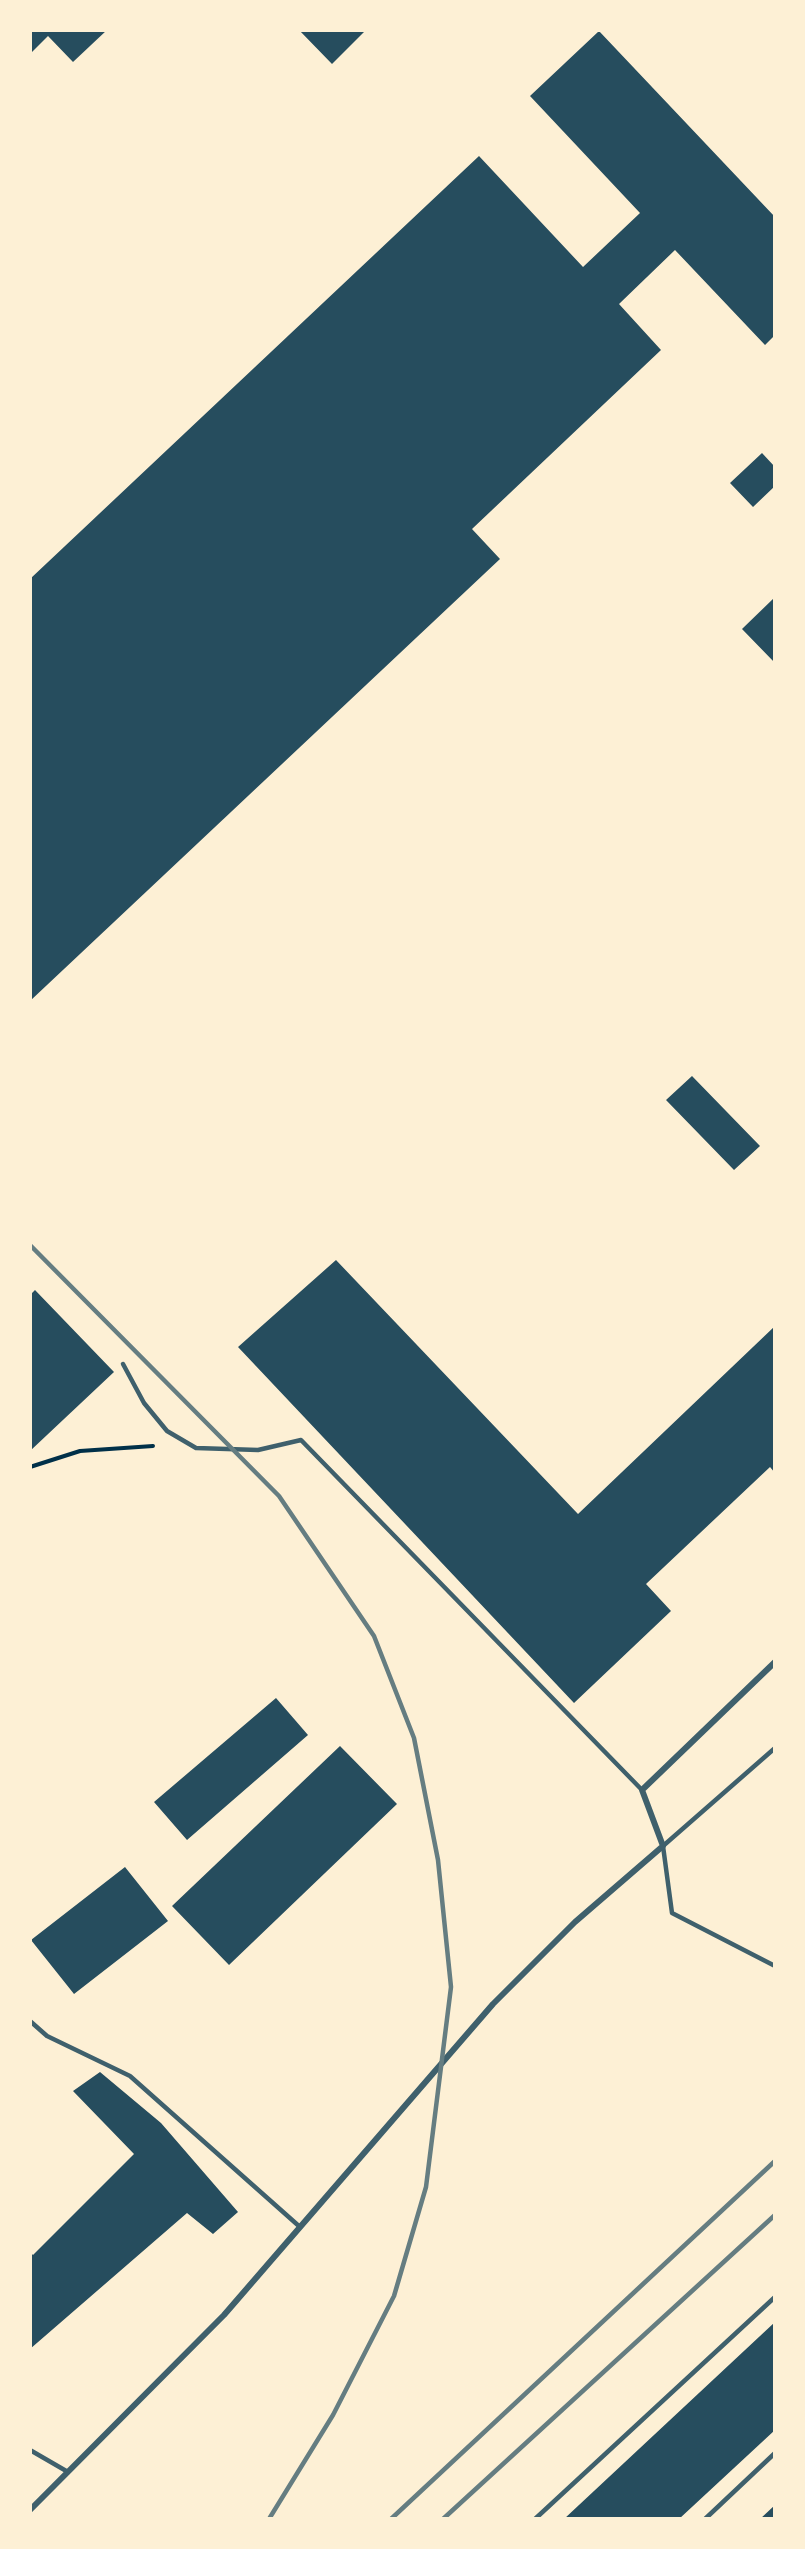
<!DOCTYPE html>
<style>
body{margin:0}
#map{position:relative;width:805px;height:2549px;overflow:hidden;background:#fdf0d5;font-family:Montserrat,sans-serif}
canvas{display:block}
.frame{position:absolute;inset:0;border:32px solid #fdf0d5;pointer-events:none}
</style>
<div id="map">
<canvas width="805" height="2549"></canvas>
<div class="frame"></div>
</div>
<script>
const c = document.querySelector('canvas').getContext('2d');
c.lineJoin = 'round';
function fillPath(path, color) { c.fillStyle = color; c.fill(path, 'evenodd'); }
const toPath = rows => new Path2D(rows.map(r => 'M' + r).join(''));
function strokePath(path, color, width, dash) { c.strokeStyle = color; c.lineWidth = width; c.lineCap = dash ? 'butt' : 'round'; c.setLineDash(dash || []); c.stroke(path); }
fillPath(toPath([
 [30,30,107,30,73,62,48,36,30,54],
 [299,30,366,30,332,64],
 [599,31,775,217,775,335,765,345,675,250,619,304,661,350,472,529,500,559,30,1001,30,579,479,156,583,267,640,213,530,96],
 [762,453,775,467,775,486,753,507,730,483],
 [775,597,775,663,742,629],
 [692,1076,760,1146,734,1170,666,1100],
 [336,1260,578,1514,775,1326,775,1473,770,1467,646,1584,671,1611,574,1703,238,1347],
 [35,1290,114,1372,30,1451,30,1295],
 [276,1698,308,1735,187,1840,154,1802],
 [340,1746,397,1804,229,1965,172,1906],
 [125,1867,168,1921,74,1994,31,1940],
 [100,2072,161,2123,238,2212,213,2234,187,2213,30,2349,30,2252,33,2255,134,2154,73,2091],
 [775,2322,775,2430,679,2519,564,2519],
 [775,2505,775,2519,760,2519]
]), '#264d5e');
strokePath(toPath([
 [30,1467,80,1451,153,1446]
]), '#003049', 4);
strokePath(toPath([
 [123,1364,144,1403,167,1431,196,1448,258,1450,301,1440,642,1790],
 [775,1748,663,1846,672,1913,775,1966],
 [30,2021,47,2036,130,2076,300,2227],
 [30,2450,68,2472],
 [535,2519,775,2297],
 [705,2519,775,2453]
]), '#3f606c', 4.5);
strokePath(toPath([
 [30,2510,224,2315,493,2004,575,1922,663,1846,642,1790,775,1662]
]), '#3f606c', 6);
strokePath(toPath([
 [30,1245,279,1496,374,1636,414,1738,438,1860,451,1987,426,2187,394,2296,333,2415,269,2519],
 [391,2519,775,2161],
 [443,2519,775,2215]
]), '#657d81', 4.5);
</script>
